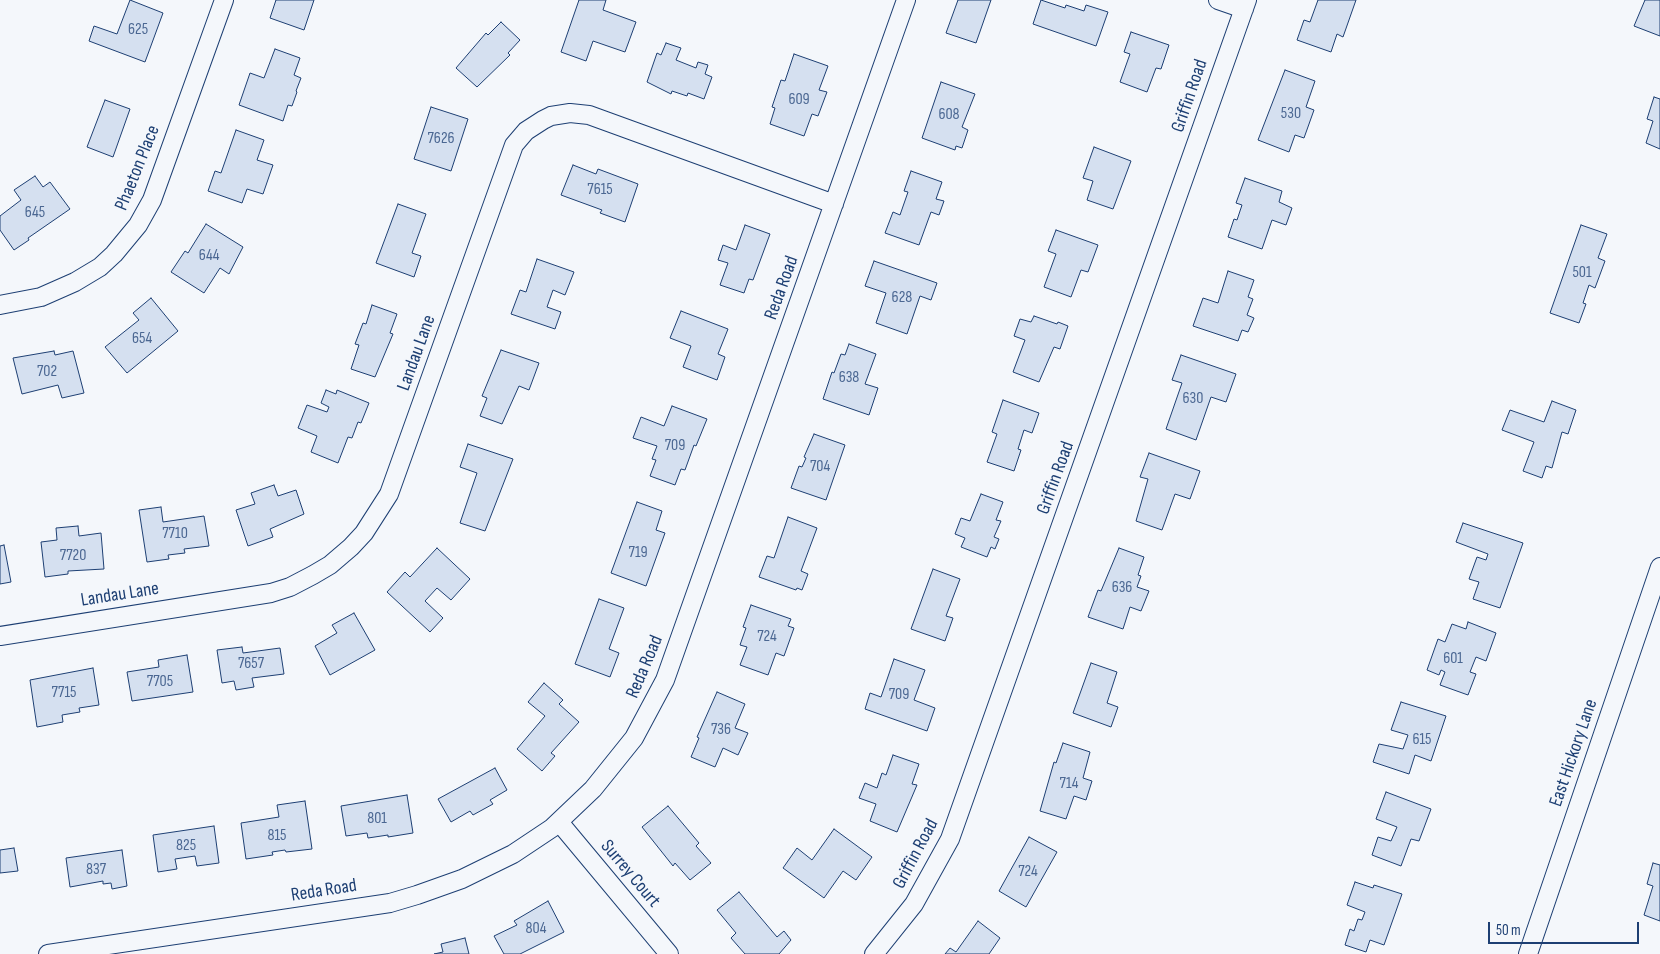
<!DOCTYPE html>
<style>
body{margin:0}
#map{position:relative;width:1660px;height:954px;overflow:hidden;background:#f4f7fb;font-family:"Sofia Sans Condensed",sans-serif}
canvas{display:block}
.scale{position:absolute;left:1488px;top:922px;width:151px;height:22px;box-sizing:border-box;border:2px solid #1d3f73;border-top:0;padding-left:6px;font-size:15px;line-height:18px;white-space:nowrap;color:#1d3f73;-webkit-text-stroke:4px #f4f7fb;paint-order:stroke}
</style>
<div id="map">
<canvas width="1660" height="954"></canvas>
<div class="scale">50 m</div>
</div>
<script>
const c = document.querySelector('canvas').getContext('2d');
c.lineJoin = 'round';
function fillPath(path, color) { c.fillStyle = color; c.fill(path, 'evenodd'); }
const toPath = rows => new Path2D(rows.map(r => 'M' + r).join(''));
function strokePath(path, color, width, dash) { c.strokeStyle = color; c.lineWidth = width; c.lineCap = dash ? 'butt' : 'round'; c.setLineDash(dash || []); c.stroke(path); }
function write(font, color, halo, rows, align = 'center') {
  c.font = font + ' "Sofia Sans Condensed",sans-serif'; c.lineWidth = 4; c.setLineDash([]); c.textBaseline = 'middle'; c.strokeStyle = halo; c.fillStyle = color; for (const [text, x, y, turn = 0] of rows) {
    c.save(); c.translate(x, y); c.rotate((+turn || 0) * Math.PI / 180); c.textAlign = isNaN(turn) ? turn : align; if (halo) c.strokeText(text, 0, 0); c.fillText(text, 0, 0); c.restore();
  }
}
const building = toPath([
 [130,0,163,13,145,62,89,41,94,26,117,34,130,0],
 [276,0,314,0,304,30,270,18,276,0],
 [579,0,606,0,603,10,636,22,625,52,593,41,586,61,561,52,579,0],
 [958,0,991,0,976,43,946,33,958,0],
 [1041,0,1065,8,1066,5,1084,11,1086,5,1108,12,1096,46,1033,24,1041,0],
 [1318,0,1356,0,1343,37,1337,34,1331,52,1297,40,1304,20,1310,22,1318,0],
 [1645,0,1660,0,1660,36,1634,26,1645,0],
 [501,22,520,40,508,53,510,55,477,87,456,68,486,33,488,35,501,22],
 [1131,32,1169,45,1161,69,1156,68,1147,92,1120,82,1130,54,1124,52,1131,32],
 [666,43,681,48,676,60,696,68,698,62,708,65,705,74,712,77,704,99,688,93,687,96,672,91,671,94,647,82,657,53,661,55,666,43],
 [275,49,300,58,294,75,301,78,296,91,297,92,292,106,288,105,283,121,239,105,250,73,264,78,275,49],
 [794,54,828,66,819,90,827,92,818,116,812,114,804,136,770,124,775,108,772,107,781,80,785,81,794,54],
 [1285,70,1315,81,1306,107,1314,110,1304,138,1295,135,1289,152,1258,140,1285,70],
 [941,82,975,94,962,127,968,130,962,148,956,146,955,150,922,138,941,82],
 [1654,97,1660,99,1660,149,1646,143,1653,121,1647,119,1654,97],
 [105,100,130,109,113,157,87,147,105,100],
 [431,107,468,119,451,171,414,159,431,107],
 [236,130,264,140,257,160,273,165,263,194,247,189,242,203,208,191,215,171,221,173,236,130],
 [1094,147,1131,161,1113,209,1087,200,1093,181,1083,178,1094,147],
 [573,165,596,174,598,169,638,184,625,222,600,213,602,210,561,195,573,165],
 [911,171,942,182,936,199,944,201,939,215,931,212,919,245,885,233,893,212,900,215,908,192,904,191,911,171],
 [35,176,43,187,50,182,70,209,28,238,29,240,14,250,0,230,0,216,21,200,14,190,35,176],
 [1245,178,1282,191,1279,202,1292,208,1286,225,1272,220,1262,249,1228,237,1234,219,1237,220,1242,205,1236,203,1245,178],
 [398,204,426,214,412,253,421,256,414,277,376,263,398,204],
 [206,224,243,247,229,274,220,268,204,293,171,272,185,251,188,253,206,224],
 [745,225,770,234,753,280,749,279,744,293,720,285,728,263,718,260,723,245,736,250,745,225],
 [1581,225,1607,234,1598,258,1605,261,1595,288,1589,285,1583,303,1586,304,1579,323,1550,313,1581,225],
 [1056,230,1098,245,1088,272,1081,270,1071,297,1044,287,1056,254,1048,251,1056,230],
 [537,259,574,272,565,295,553,290,547,307,561,312,555,329,511,314,520,290,526,292,537,259],
 [874,261,937,283,931,300,920,296,907,334,876,323,886,293,865,286,874,261],
 [1228,271,1254,280,1248,297,1253,299,1247,315,1254,318,1248,332,1242,330,1238,341,1193,326,1203,298,1218,303,1228,271],
 [151,298,178,331,127,373,105,347,139,320,133,313,151,298],
 [372,305,397,314,390,333,393,334,375,377,351,369,359,345,355,344,363,323,366,324,372,305],
 [681,311,728,329,718,354,725,357,717,380,683,367,691,346,670,338,681,311],
 [1034,316,1057,324,1058,322,1068,326,1060,349,1054,347,1039,382,1013,372,1025,340,1014,336,1020,319,1031,322,1034,316],
 [849,344,876,354,865,384,878,388,869,415,823,399,832,372,834,373,841,354,845,355,849,344],
 [501,350,539,363,529,390,519,386,502,424,480,416,487,398,482,396,501,350],
 [54,351,55,355,73,351,84,393,62,398,58,385,22,394,13,358,54,351],
 [1181,355,1236,374,1226,402,1211,397,1196,440,1166,429,1182,383,1172,380,1181,355],
 [326,390,336,394,337,390,369,403,361,423,358,422,352,438,348,437,338,463,311,452,317,436,298,428,307,405,327,412,329,407,321,403,326,390],
 [1003,400,1039,413,1032,433,1024,430,1018,449,1021,450,1014,471,987,462,997,434,992,432,1003,400],
 [1552,401,1576,410,1568,434,1562,432,1552,468,1546,466,1542,478,1523,471,1534,442,1502,430,1510,410,1544,422,1552,401],
 [672,406,707,419,696,446,694,445,685,470,681,469,675,485,650,476,656,460,652,459,657,446,633,438,641,417,664,426,672,406],
 [814,434,845,445,826,500,791,488,799,466,802,467,806,458,804,457,814,434],
 [468,444,513,459,485,531,460,523,477,473,460,467,468,444],
 [1149,453,1200,471,1190,499,1175,494,1162,530,1136,521,1148,479,1140,477,1149,453],
 [274,485,278,496,296,490,304,514,270,529,273,537,248,546,236,510,255,504,251,493,274,485],
 [981,494,1003,502,996,520,1001,521,994,537,999,539,995,549,991,547,987,557,961,547,965,538,955,534,961,518,970,521,981,494],
 [637,502,662,511,656,530,665,533,646,586,611,573,637,502],
 [161,507,163,522,204,516,209,546,184,549,185,553,168,555,169,559,147,562,139,510,161,507],
 [788,517,817,528,801,571,808,574,802,590,797,588,796,590,759,577,767,556,774,558,788,517],
 [1463,523,1523,543,1500,608,1473,599,1479,582,1469,579,1477,557,1486,560,1488,554,1456,542,1463,523],
 [78,526,79,536,101,533,104,569,68,571,68,574,45,577,41,542,57,540,56,528,78,526],
 [4,545,11,582,0,584,0,546,4,545],
 [437,548,470,579,451,600,437,588,425,601,443,618,430,632,387,592,405,572,410,577,437,548],
 [1119,548,1144,557,1138,575,1141,576,1137,587,1149,591,1141,611,1130,607,1123,629,1088,617,1098,590,1101,591,1119,548],
 [933,569,960,579,946,616,953,618,945,641,911,629,933,569],
 [599,599,624,608,609,649,619,653,610,677,575,664,599,599],
 [751,605,791,619,788,626,794,628,784,656,776,653,768,675,740,665,747,647,740,645,746,628,743,627,751,605],
 [354,613,375,650,330,675,315,646,337,633,332,625,354,613],
 [1468,622,1496,633,1486,661,1476,657,1470,672,1476,674,1468,695,1440,685,1445,672,1441,670,1439,675,1427,670,1438,639,1445,642,1452,624,1466,629,1468,622],
 [242,647,243,653,280,648,284,674,252,678,254,687,236,690,234,681,222,683,217,650,242,647],
 [187,655,193,692,132,701,127,672,159,667,158,660,187,655],
 [894,659,925,670,914,700,935,708,927,731,865,709,870,693,881,697,894,659],
 [1091,663,1117,672,1107,703,1118,707,1111,727,1073,713,1091,663],
 [93,668,99,705,79,708,80,712,62,715,63,722,37,727,30,680,93,668],
 [544,683,563,700,559,704,579,722,551,753,555,756,542,771,517,749,545,716,528,702,544,683],
 [717,692,745,704,735,728,748,733,738,755,723,748,715,767,691,757,699,738,697,737,717,692],
 [1401,702,1446,716,1431,761,1415,755,1409,774,1373,762,1379,744,1403,749,1408,735,1391,730,1401,702],
 [1063,743,1090,752,1083,778,1092,781,1086,800,1074,796,1066,819,1040,811,1054,762,1056,763,1063,743],
 [893,755,919,764,912,784,917,785,897,832,870,821,876,804,859,798,865,783,877,788,882,773,886,775,893,755],
 [495,768,507,790,490,800,493,804,473,815,470,811,451,822,438,799,495,768],
 [1386,792,1431,809,1419,841,1411,839,1401,866,1372,855,1378,837,1391,841,1397,827,1376,819,1386,792],
 [407,795,413,833,388,837,388,835,368,838,367,833,346,836,341,806,407,795],
 [305,801,312,849,286,852,285,850,272,852,273,855,246,859,241,823,279,817,277,805,305,801],
 [668,806,699,843,696,846,711,863,690,880,675,863,673,866,642,827,668,806],
 [214,826,219,863,197,866,195,856,175,859,177,869,158,872,153,835,214,826],
 [834,829,872,857,856,880,843,871,824,898,783,868,797,848,812,860,834,829],
 [1029,837,1057,852,1026,907,999,891,1029,837],
 [14,848,18,871,0,873,0,850,14,848],
 [122,850,127,886,112,889,111,883,103,884,103,881,70,887,66,858,122,850],
 [1653,863,1660,865,1660,921,1644,915,1653,886,1647,884,1653,863],
 [1355,882,1373,888,1374,885,1402,894,1384,945,1370,940,1366,952,1345,945,1350,929,1354,931,1358,919,1362,920,1365,912,1347,905,1355,882],
 [739,892,777,937,784,931,791,940,779,954,745,954,731,938,736,933,717,910,739,892],
 [548,901,564,932,520,954,504,954,494,936,517,925,514,921,548,901],
 [978,921,1000,938,989,954,945,954,950,948,956,952,978,921],
 [465,938,469,954,434,954,443,952,441,944,465,938]
]);
fillPath(building, '#d5e0f0');
strokePath(building, '#1d3f73', 1);
const street = toPath([
 [1218,0,1244,9],
 [0,305,41,297,75,282,100,267,114,254,138,225,152,200,224,0],
 [0,636,271,593,290,587,313,575,330,565,351,547,364,533,389,494,514,145,526,131,543,120,551,116,570,113,589,115,834,204],
 [559,822,669,954],
 [48,954,390,903,417,895,462,879,513,854,552,828,593,789,634,738,665,680,906,0],
 [874,954,914,904,950,839,1247,0],
 [1528,954,1660,567]
]);
strokePath(street, '#1d3f73', 20);
strokePath(street, '#f4f7fb', 18);
write('16px', '#4b6792', null, [
 ["625",138,30],
 ["609",799,100],
 ["530",1291,114],
 ["608",949,115],
 ["7626",441,139],
 ["7615",600,190],
 ["645",35,213],
 ["644",209,256],
 ["501",1582,273],
 ["628",902,298],
 ["654",142,339],
 ["702",47,372],
 ["638",849,378],
 ["630",1193,399],
 ["709",675,446],
 ["704",820,467],
 ["7710",175,534],
 ["719",638,553],
 ["7720",73,556],
 ["636",1122,588],
 ["724",767,637],
 ["601",1453,659],
 ["7657",251,664],
 ["7705",160,682],
 ["7715",64,693],
 ["709",899,695],
 ["736",721,730],
 ["615",1422,740],
 ["714",1069,784],
 ["801",377,819],
 ["815",277,836],
 ["825",186,846],
 ["837",96,870],
 ["724",1028,872],
 ["804",536,929]
]);
write('19px', '#1d3f73', '#f4f7fb', [
 ["Griffin Road",1190,96,-71],
 ["Phaeton Place",138,168,-68],
 ["Reda Road",782,288,-70],
 ["Landau Lane",417,353,-70],
 ["Griffin Road",1056,478,-70],
 ["Landau Lane",120,595,-9],
 ["Reda Road",645,667,-67],
 ["East Hickory Lane",1574,753,-71],
 ["Griffin Road",916,854,-62],
 ["Surrey Court",630,874,50],
 ["Reda Road",324,891,-9]
]);
</script>
